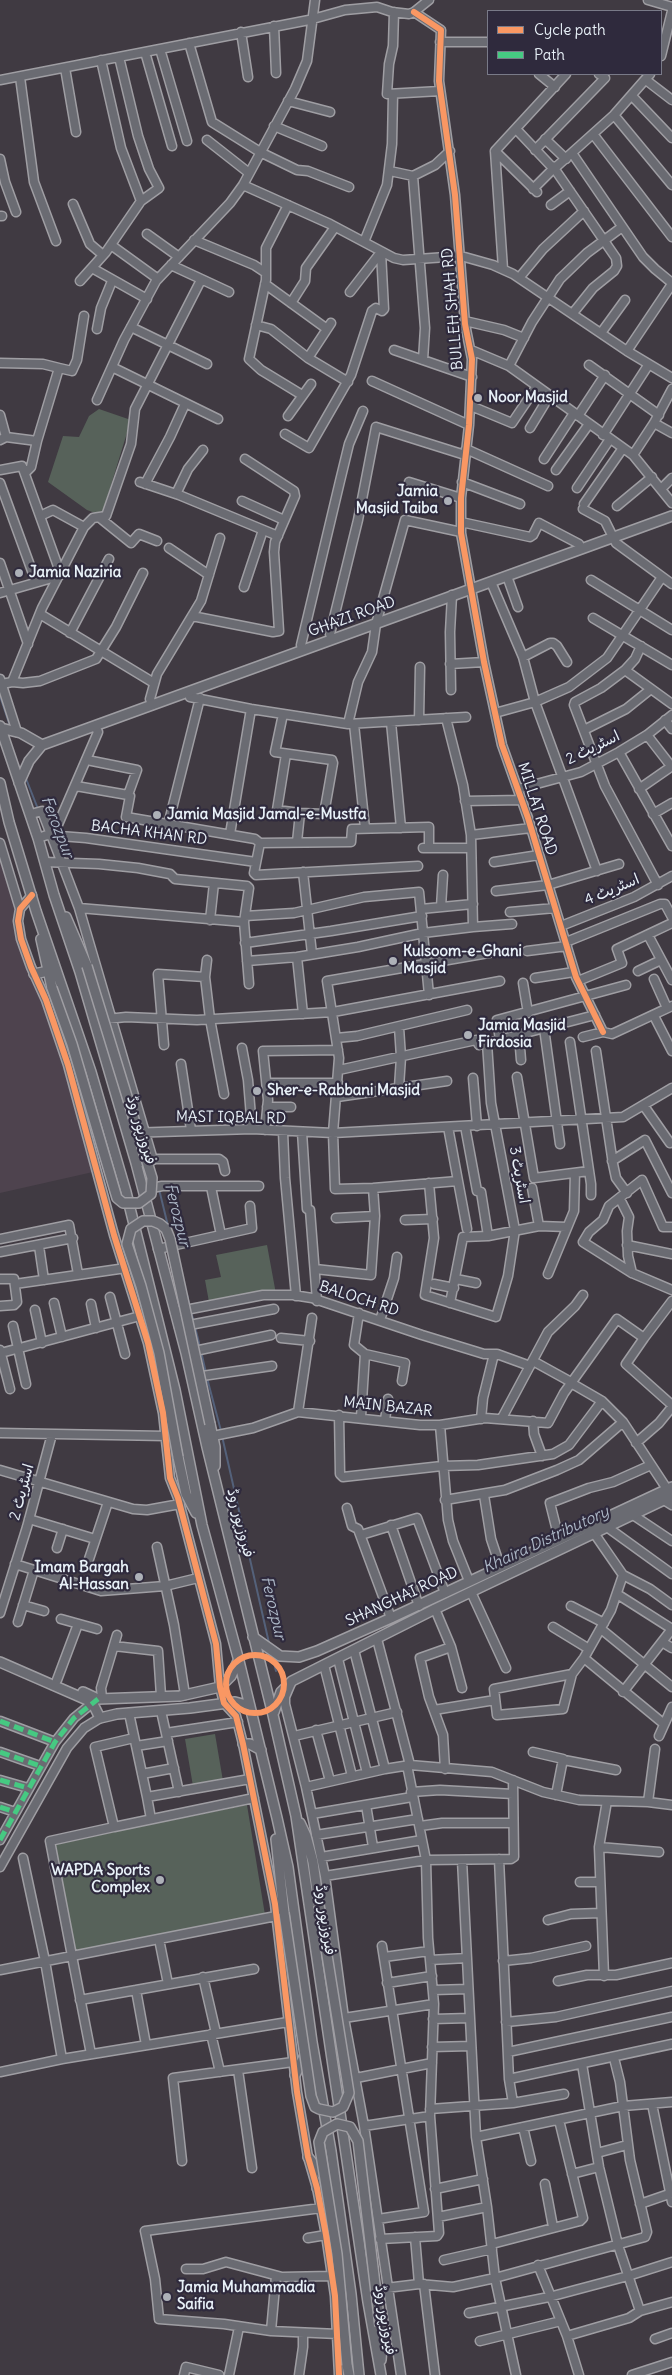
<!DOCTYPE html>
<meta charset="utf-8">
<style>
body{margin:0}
#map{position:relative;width:672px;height:2375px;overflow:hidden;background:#403a42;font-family:Delius,sans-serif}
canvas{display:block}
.legend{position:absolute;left:487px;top:10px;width:175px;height:65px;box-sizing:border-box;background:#2f2a3d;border:1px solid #797a88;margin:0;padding:6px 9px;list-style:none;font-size:15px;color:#e8f1f8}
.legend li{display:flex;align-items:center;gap:10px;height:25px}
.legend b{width:25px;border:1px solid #797a88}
</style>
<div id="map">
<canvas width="672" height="2375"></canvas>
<ul class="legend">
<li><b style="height:6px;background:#f99763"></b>Cycle path</li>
<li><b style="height:6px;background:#46c982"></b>Path</li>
</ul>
</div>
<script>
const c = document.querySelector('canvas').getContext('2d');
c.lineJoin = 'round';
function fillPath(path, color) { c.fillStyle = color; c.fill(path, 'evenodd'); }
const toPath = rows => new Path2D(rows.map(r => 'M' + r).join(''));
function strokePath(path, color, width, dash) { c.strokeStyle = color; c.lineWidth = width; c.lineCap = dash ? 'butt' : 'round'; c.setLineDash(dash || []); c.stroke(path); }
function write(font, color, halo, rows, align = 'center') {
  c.font = font + ' Delius,"Playpen Sans Arabic",sans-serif'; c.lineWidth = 4.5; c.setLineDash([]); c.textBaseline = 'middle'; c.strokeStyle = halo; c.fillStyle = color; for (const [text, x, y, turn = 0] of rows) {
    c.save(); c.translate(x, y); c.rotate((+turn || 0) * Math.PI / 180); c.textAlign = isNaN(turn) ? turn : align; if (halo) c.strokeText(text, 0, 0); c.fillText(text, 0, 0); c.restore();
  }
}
fillPath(toPath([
 [0,859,51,1017,89,1148,93,1172,0,1193]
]), '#4e434e');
fillPath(toPath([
 [99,409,131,420,103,511,95,513,87,510,48,482,63,436,79,437,89,416],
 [267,1245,276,1294,209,1302,205,1280,221,1277,216,1255],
 [215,1734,223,1781,193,1786,185,1739],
 [247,1805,265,1915,75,1953,53,1844]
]), '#57625a');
strokePath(toPath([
 [0,696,10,726],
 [25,776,38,809],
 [159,1189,168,1226],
 [187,1295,190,1308],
 [191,1312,194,1322],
 [195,1327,200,1347],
 [201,1351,206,1373],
 [207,1378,221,1431],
 [222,1436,269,1643],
 [272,1655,276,1671]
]), '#54617a', 2);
const minor = toPath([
 [648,0,672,7],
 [394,12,393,46,389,64,387,94,440,91],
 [414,12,441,30,439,81,455,195,465,324,472,359,469,425,461,498,461,533,484,662,502,745,528,818,576,977,603,1032],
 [274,26,276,73],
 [241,32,248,77],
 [440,42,488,42],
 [189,43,212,122,260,152,297,170,308,171,349,187],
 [160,49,187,141],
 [145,52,172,146],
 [661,56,672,11],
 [101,60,121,148,141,201],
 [65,68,76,132],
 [539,74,555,87],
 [20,77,34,182,56,241],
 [0,80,309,20,345,10,377,7,392,12,409,14,414,12,429,0],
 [646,80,672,100],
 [632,96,672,138],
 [288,101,330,112],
 [614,115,672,185],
 [274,126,322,146],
 [516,129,551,166,556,167,614,115,650,74],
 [593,134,672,237],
 [545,139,566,159],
 [207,140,249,173],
 [535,150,605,78,599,74],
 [495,151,537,192],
 [572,153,643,257,655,269,672,283],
 [0,159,5,182,16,212],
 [390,171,413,176,435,165,450,151],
 [413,176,425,328,423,360],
 [243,185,330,224,394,258,403,260,461,256,493,265,513,274,627,351,672,378],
 [533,189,554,168,616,258,617,266,614,271,593,288,573,313],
 [73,204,90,244,103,255],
 [551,205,570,191],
 [0,216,2,216],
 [147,234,179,257],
 [194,240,254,265,266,273,266,280,249,359,261,370,302,395],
 [364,242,387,185,392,144,393,94],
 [111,245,158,279],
 [171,265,229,292],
 [92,268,147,299],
 [503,269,495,151,566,74],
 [266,273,266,248,288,205],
 [519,278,543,249,584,211],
 [80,281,106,252,141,201,159,188,149,169,138,136,119,57],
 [265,284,327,329],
 [291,303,305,281,306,268,335,227],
 [465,321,504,330,524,338],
 [256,325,271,329,308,358,348,382],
 [131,327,207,364],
 [97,329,101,308,112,281],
 [601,333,625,300],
 [394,350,472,377],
 [471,350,509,366,633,455,672,503],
 [627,351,672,284],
 [308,358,331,323],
 [0,363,43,364,59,368,37,441],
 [589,365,659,415],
 [509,366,532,322,560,279,587,253,622,227],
 [112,367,218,419],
 [59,368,72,371,77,360,84,316],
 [372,381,469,425],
 [97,400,124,340,156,281,230,203,243,185,295,89,307,61,315,0],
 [471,406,512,423,537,386],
 [0,415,6,437],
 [288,416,311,384],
 [578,416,605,375],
 [654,423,672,433],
 [530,428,550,395],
 [285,434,309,448,351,375,372,311,376,308,382,311,384,309,381,252,350,292],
 [603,435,649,364],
 [0,440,6,437,37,441,31,467,25,473],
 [466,449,548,486],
 [633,455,654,423,672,389],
 [544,459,574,413],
 [0,470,22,466,60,572],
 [556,470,589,424],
 [140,482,179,495,278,536],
 [409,482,461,498],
 [462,482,520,504],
 [0,483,36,582],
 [145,484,170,437,185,404],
 [577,488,610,439],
 [661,489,672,478],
 [176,494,188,469,203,450],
 [242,501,284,520],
 [584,504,623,448],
 [617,506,652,477],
 [583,509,605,521,616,543,672,584],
 [40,516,53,510,84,527],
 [100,518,131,543,139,534,157,541],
 [461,522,530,537,533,535,539,523,579,544,581,549],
 [169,548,209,575],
 [0,563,28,644],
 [507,576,518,607],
 [591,580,672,630],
 [491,582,523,657,535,702,597,871],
 [244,587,263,530],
 [0,593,59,576],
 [40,614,154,683],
 [192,616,273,632,279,631,274,552,275,542,295,496,294,491,245,459],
 [593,618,672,665],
 [70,633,109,559],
 [332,639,330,634,358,520,376,427,465,455],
 [641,646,635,659,625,670,601,688,575,702,574,705,605,786,658,885],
 [302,650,301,645,340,481,349,444,363,411],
 [523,657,550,643,553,643,557,646,567,662],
 [450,664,484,662],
 [625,670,672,704],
 [0,679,17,732],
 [12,682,23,683,40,681,96,659,116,627,143,573],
 [2,684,12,682,42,608,84,527,93,518,106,516,131,444,135,409,201,280],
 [451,690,450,632,452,595],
 [190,692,190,697,251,709,348,724,466,717],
 [152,705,150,699,157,674,201,601,220,538],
 [495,713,535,702,569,687,607,658,662,577],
 [283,714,275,752,332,760,333,763,324,814,300,813,297,842],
 [446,718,463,785,471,835,531,828],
 [419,720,420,667],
 [665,720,672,729],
 [391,722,401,828],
 [348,724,358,682,372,652,376,624,405,520,461,532],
 [354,724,365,828],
 [584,730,626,709,651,689],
 [647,735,671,766],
 [619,752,672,846],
 [286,754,277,810,300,813],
 [76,786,128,795,137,770,87,760],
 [518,789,581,772,619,752,647,735,672,715],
 [639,789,672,766],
 [128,795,130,796,126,817,255,839,260,843],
 [465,801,522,800],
 [31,814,42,811,79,908,153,1160],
 [653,814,672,803],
 [168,825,200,698],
 [230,834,251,709],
 [53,836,98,732,95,726],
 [38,838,47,835,86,838,256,862],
 [0,843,20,909],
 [423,848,471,848],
 [45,862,99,864,138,868,170,874,175,879,247,886,249,888,244,922],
 [494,862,539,855],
 [418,866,256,875,254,873,260,843,351,842,352,829,429,827,429,848],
 [303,872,312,954],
 [496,891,548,885,619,864],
 [32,895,20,909,18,921,21,939,31,967,46,1000,68,1065,114,1235,148,1343,163,1413,170,1478,178,1498,216,1644,220,1687,224,1703,236,1716,243,1744,275,1904,297,2092,308,2157,317,2188,326,2235,335,2296,339,2375],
 [441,907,443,875],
 [79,908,244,922,249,984],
 [421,909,473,904],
 [510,912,555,908],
 [245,916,294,913,364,897,419,892,429,995],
 [210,920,214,883],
 [561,926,634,897,672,876],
 [473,927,512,924],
 [648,935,672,980],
 [566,942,660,904,665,904,672,917],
 [245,943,331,931,422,916],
 [527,951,567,946],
 [297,957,303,1014],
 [207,960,205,977,210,1019,224,1094],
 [247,961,297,957,358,947,423,933,473,927,471,835],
 [638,971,661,960],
 [535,978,574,972],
 [654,979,667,1008],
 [578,981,622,963,617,949,672,923],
 [523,983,528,1013],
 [654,1016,672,1051],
 [98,1020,126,1017,197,1020,333,1012,500,981],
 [399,1027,401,1057,399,1087],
 [544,1028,560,1144],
 [519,1035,521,1060],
 [583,1037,603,1032,612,1034,672,1006],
 [336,1038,357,1036,467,1010],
 [500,1040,497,1020,626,985],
 [570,1042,591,1184,591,1195],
 [164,1045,158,974,205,977],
 [242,1048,248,1080,252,1129],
 [596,1051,613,1164,616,1178,627,1193],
 [181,1064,191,1130],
 [339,1070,476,1040,479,1045,595,1015],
 [517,1077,534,1178,589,1171],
 [473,1078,477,1126],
 [267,1083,338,1083],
 [337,1097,447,1081],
 [644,1106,670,1143],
 [267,1107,291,1107],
 [465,1126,477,1191,481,1192,488,1236,539,1226,567,1227],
 [448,1127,458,1181,373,1188,335,1189,333,1133,339,1058,327,981,494,952],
 [265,1130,268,1100,263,1051,338,1050],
 [283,1132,285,1178,296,1296],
 [302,1132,307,1209,310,1210,317,1301],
 [128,1133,252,1129,333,1133,623,1117,672,1088],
 [612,1161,645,1140,672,1193],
 [136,1163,155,1159,219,1159,223,1162,225,1171],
 [458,1181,467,1229],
 [429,1183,434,1238,425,1295,496,1317,508,1276,515,1230,491,1103,487,1043],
 [211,1187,221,1235],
 [532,1188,539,1226],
 [147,1189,162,1186,259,1186],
 [620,1199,629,1217,627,1231,628,1256,632,1273],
 [336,1218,375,1216],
 [405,1220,433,1219],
 [672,1227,663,1227,642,1180,609,1206,603,1220,589,1232,583,1242,632,1273,672,1290],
 [0,1239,69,1225,78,1274],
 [627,1245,672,1254],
 [39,1246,44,1280],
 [158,1249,252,1228,250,1206],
 [0,1252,73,1238],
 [315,1269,371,1275,375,1216,373,1188],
 [548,1274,574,1211,575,1173],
 [0,1279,14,1279,17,1302,14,1305,0,1306],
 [456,1279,476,1283],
 [15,1284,126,1268],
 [434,1284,454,1288],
 [110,1297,125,1354],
 [54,1303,62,1337],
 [450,1303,463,1237,488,1236],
 [91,1304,96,1328],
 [35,1310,42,1343],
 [175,1312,263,1295,293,1295,312,1298,422,1335,484,1354,497,1354,530,1366],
 [359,1313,354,1345,365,1354,361,1417],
 [380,1320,394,1278,397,1257],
 [13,1326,26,1384],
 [179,1327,274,1309],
 [281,1338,310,1341],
 [644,1338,626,1364,672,1405],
 [0,1350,10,1389],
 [190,1352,271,1335],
 [1,1353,140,1316],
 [365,1354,405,1363,402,1381],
 [533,1361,571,1382],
 [195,1377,272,1366],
 [571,1383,602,1401,623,1422,667,1489],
 [298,1412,312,1318],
 [339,1415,340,1474,343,1477,442,1466,478,1465,553,1454,569,1445,602,1401],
 [502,1418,548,1332,575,1306,583,1295],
 [481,1419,483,1398,494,1354],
 [385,1420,388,1399],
 [533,1421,534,1434,542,1456],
 [440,1425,448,1520,453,1541,469,1581],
 [0,1433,166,1436],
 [213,1436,253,1428,298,1412,420,1425,440,1425,485,1418,548,1423,564,1393,617,1319,644,1338,672,1301],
 [636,1443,659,1423,672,1407],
 [0,1470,133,1509,147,1510,180,1504],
 [484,1495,491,1539,500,1566],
 [445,1500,505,1490,557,1470,579,1460,623,1422],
 [664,1500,672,1505],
 [347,1508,352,1526,358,1529,391,1618],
 [633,1515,672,1541],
 [29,1519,95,1539],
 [391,1525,419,1606],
 [607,1527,672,1574],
 [594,1533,623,1575,650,1589,672,1605],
 [361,1535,417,1518,445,1593],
 [559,1539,550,1503,589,1488,613,1482,651,1465],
 [157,1547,174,1625,185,1695],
 [57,1548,63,1529],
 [89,1559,108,1502],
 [15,1564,101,1591,165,1586,198,1578],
 [471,1592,506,1668],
 [617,1594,672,1629],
 [23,1605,44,1611],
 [571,1606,604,1623],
 [435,1609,451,1647,462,1688],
 [0,1613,27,1527,52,1434],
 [61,1619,97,1629],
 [18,1622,34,1570],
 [553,1627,589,1649],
 [601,1629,672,1687],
 [377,1639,410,1765],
 [662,1642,672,1648],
 [114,1646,158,1651,161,1696],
 [354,1650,385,1769],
 [584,1658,664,1724],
 [338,1659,367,1773],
 [324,1665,352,1776],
 [572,1674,494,1689,497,1715,563,1709,572,1674,584,1658,611,1610,623,1575],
 [57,1680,78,1624],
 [291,1683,285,1697,285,1704,306,1787,325,1876,344,2018,364,2126,401,2375],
 [623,1692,672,1629],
 [102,1698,101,1688,117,1635],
 [434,1710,495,1700],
 [161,1711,179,1792],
 [129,1713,147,1797,250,1779],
 [0,1721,55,1742],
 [316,1730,330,1781],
 [166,1733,238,1722],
 [294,1736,397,1712],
 [659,1736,672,1707],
 [134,1738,95,1747,114,1827,50,1841,72,1956,276,1916],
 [136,1746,168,1741],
 [0,1752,40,1766],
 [533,1752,563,1759,556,1795],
 [564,1760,616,1770],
 [445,1769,443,1735,429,1697,420,1658,451,1647],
 [142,1774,174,1768],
 [0,1780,28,1788],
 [306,1787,385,1769,410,1765,492,1772,543,1792,579,1800,648,1802,672,1805],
 [411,1792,440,1790,513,1794],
 [147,1797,151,1819],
 [648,1802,655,1749],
 [366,1805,373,1847],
 [0,1807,15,1812],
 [312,1814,412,1797],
 [420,1826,442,1823,513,1823],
 [114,1827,254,1798],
 [316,1835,418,1819],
 [0,1840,55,1742,74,1718,95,1701],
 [599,1847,659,1852],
 [321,1857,422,1840],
 [23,1858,45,1961,62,2059,288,2022],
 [499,1859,509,2079,513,2103],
 [462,1860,476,2137,487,2207,495,2278,516,2375],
 [0,1867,67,1748,84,1728,100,1718],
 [325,1876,426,1860,511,1859,514,1857,513,1780],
 [580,1882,600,1882],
 [548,1920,571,1914,600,1913],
 [159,1939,168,1984],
 [384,1957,429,1951],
 [430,1960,467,1958],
 [503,1961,531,1958,586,1946],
 [0,1970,72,1956,91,2054],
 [604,1976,599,1847,607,1801],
 [203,1977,216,2033],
 [558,1981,587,1975,616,1975,672,1963],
 [387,1983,432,1976],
 [136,1990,146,2045],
 [433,1990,468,1989],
 [80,2000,254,1969],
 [344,2018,434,2004],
 [433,2019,470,2018],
 [506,2022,556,2017,672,1991],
 [211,2034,220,2072],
 [432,2047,471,2046],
 [508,2052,672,2017],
 [582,2064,599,2167,618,2245,640,2311],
 [238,2070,252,2168],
 [0,2072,62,2059],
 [356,2078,432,2063],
 [509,2079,672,2044],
 [652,2104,672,2202],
 [430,2109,513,2103,564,2094],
 [364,2126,430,2116],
 [523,2127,531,2161],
 [476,2137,623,2106,672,2102],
 [597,2153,627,2145],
 [182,2161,173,2078,293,2062],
 [572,2174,599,2167],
 [545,2184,553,2227],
 [435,2189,483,2179],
 [640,2204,672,2193],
 [321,2208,145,2231,155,2279,159,2319,224,2324,271,2331,338,2334],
 [438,2217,487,2207],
 [378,2219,424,2212,382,1946],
 [415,2237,419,2284],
 [308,2238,326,2235],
 [380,2239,437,2236,439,2233,430,2116,434,2004,428,1938,426,1860,407,1765],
 [492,2244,580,2221,583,2218,559,2120],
 [444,2260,492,2249],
 [538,2265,567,2336,579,2375],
 [186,2269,203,2269,226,2262,282,2277,331,2276],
 [424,2284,435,2375],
 [386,2288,419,2284,453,2287,495,2278,645,2237,647,2232,630,2160,620,2082,614,2058],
 [469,2313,549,2297,628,2276,672,2262],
 [271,2331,276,2276],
 [567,2336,629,2318,640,2311,672,2302],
 [655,2339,672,2333],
 [480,2341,561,2321],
 [184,2375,186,2367,219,2375],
 [229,2375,239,2327],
 [299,2375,303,2347,303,2333],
 [632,2375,672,2362]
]);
const major = toPath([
 [0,726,38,838,54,895,80,972,136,1163,186,1353,207,1447,273,1715,296,1816,368,2302,381,2375],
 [1,728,21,733,42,745],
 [0,783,9,822,36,911,91,1072,126,1192,175,1390,202,1525,239,1661,277,1818,288,1867,312,2042,331,2151,351,2294,359,2375],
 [19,783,29,761,42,745,672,516],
 [66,917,87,966],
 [41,939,52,988],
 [34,974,48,971],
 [210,1424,215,1447,215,1466],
 [178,1457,186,1494,196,1513],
 [253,1637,280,1656,299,1657,317,1651,391,1618,672,1487],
 [0,1662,87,1700,94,1706,100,1718,117,1714,190,1708,235,1702,250,1706],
 [83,1692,98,1699,180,1696,220,1687,231,1676,238,1661],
 [274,1712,281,1692,292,1681,435,1609,672,1496],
 [243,1744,250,1744,261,1750],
 [300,1823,306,1836,313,1862,319,1905],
 [276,1839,284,1913],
 [295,2075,306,2053],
 [308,2157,326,2179],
 [317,2188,333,2190],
 [380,2326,382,2347,381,2360],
 [347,2365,349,2375]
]);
strokePath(minor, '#9f9ea3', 11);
strokePath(major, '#9f9ea3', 12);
strokePath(minor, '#6a6b72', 8);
strokePath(major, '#6a6b72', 9);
const majorBridge = toPath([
 [52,988,72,1044,117,1198,123,1203,139,1203,151,1194,152,1178,87,966],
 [178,1457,159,1353,141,1286,127,1244,131,1229,143,1221,153,1221,160,1224,166,1229,170,1239,210,1424],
 [284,1913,311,2096,315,2107,319,2109,333,2112,343,2107,349,2093,319,1905],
 [347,2365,337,2254,319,2142,323,2132,337,2124,350,2127,358,2141,380,2326]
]);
strokePath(majorBridge, '#9f9ea3', 12, []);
strokePath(majorBridge, '#6a6b72', 9);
strokePath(toPath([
 [0,1721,55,1742],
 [0,1752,40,1766],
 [0,1780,28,1788],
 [0,1807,15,1812],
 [0,1840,55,1742,74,1718,98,1699]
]), '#46c982', 5, [10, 5]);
strokePath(toPath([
 [414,12,441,30,439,81,455,195,465,324,472,359,469,425,461,498,461,533,484,662,502,745,528,818,576,977,603,1032],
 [32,895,20,909,18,921,21,939,31,967,46,1000,68,1065,114,1235,148,1343,163,1413,170,1478,178,1498,216,1644,220,1687,224,1703,236,1716,243,1744,275,1904,297,2092,308,2157,317,2188,326,2235,335,2296,339,2375],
 '226 1684a29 29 0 1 1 58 0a29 29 0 1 1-58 0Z'
]), '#f99763', 6);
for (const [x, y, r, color] of [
 [478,398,5,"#adb1b8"],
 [448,501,5,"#adb1b8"],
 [19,573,5,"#adb1b8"],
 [157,815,5,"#adb1b8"],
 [393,961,5,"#adb1b8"],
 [468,1035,5,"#adb1b8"],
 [257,1091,5,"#adb1b8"],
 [139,1577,5,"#adb1b8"],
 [160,1880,5,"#adb1b8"],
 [167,2297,5,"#adb1b8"]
]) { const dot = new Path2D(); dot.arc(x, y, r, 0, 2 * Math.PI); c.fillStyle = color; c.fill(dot); strokePath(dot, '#2f2a3d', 2); }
write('15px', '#e8f1f8', '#2f2a3d', [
 ["BULLEH SHAH RD",453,309,-95],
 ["GHAZI ROAD",352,617,-20],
 ["اسٹریٹ 2",593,748,-26],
 ["MILLAT ROAD",537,809,72],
 ["BACHA KHAN RD",149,833,7],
 ["اسٹریٹ 4",612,890,-23],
 ["MAST IQBAL RD",231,1118,1],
 ["فیروزپور روڈ",141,1130,74],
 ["اسٹریٹ 3",519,1175,80],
 ["BALOCH RD",359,1299,18],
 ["MAIN BAZAR",388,1407,6],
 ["اسٹریٹ 2",22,1492,-75],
 ["فیروزپور روڈ",240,1523,76],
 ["SHANGHAI ROAD",402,1597,-25],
 ["فیروزپور روڈ",325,1920,82],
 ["فیروزپور روڈ",385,2320,81]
]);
write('bold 15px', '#e8f1f8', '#2f2a3d', [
 ["Noor Masjid",488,398],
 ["Jamia",438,492,"right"],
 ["Masjid Taiba",438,509,"right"],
 ["Jamia Naziria",29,573],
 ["Jamia Masjid Jamal-e-Mustfa",167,815],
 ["Kulsoom-e-Ghani",403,952],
 ["Masjid",403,969],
 ["Jamia Masjid",478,1026],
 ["Firdosia",478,1043],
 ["Sher-e-Rabbani Masjid",267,1091],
 ["Imam Bargah",129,1568,"right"],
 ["Al-Hassan",129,1585,"right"],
 ["WAPDA Sports",150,1871,"right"],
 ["Complex",150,1888,"right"],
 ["Jamia Muhammadia",177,2288],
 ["Saifia",177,2305]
], 'left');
write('italic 16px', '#aeb9c8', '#2f2a3d', [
 ["Ferozpur",57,827,69],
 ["Ferozpur",177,1215,76],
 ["Khaira Distributory",546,1540,-25],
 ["Ferozpur",273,1608,77]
]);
</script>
